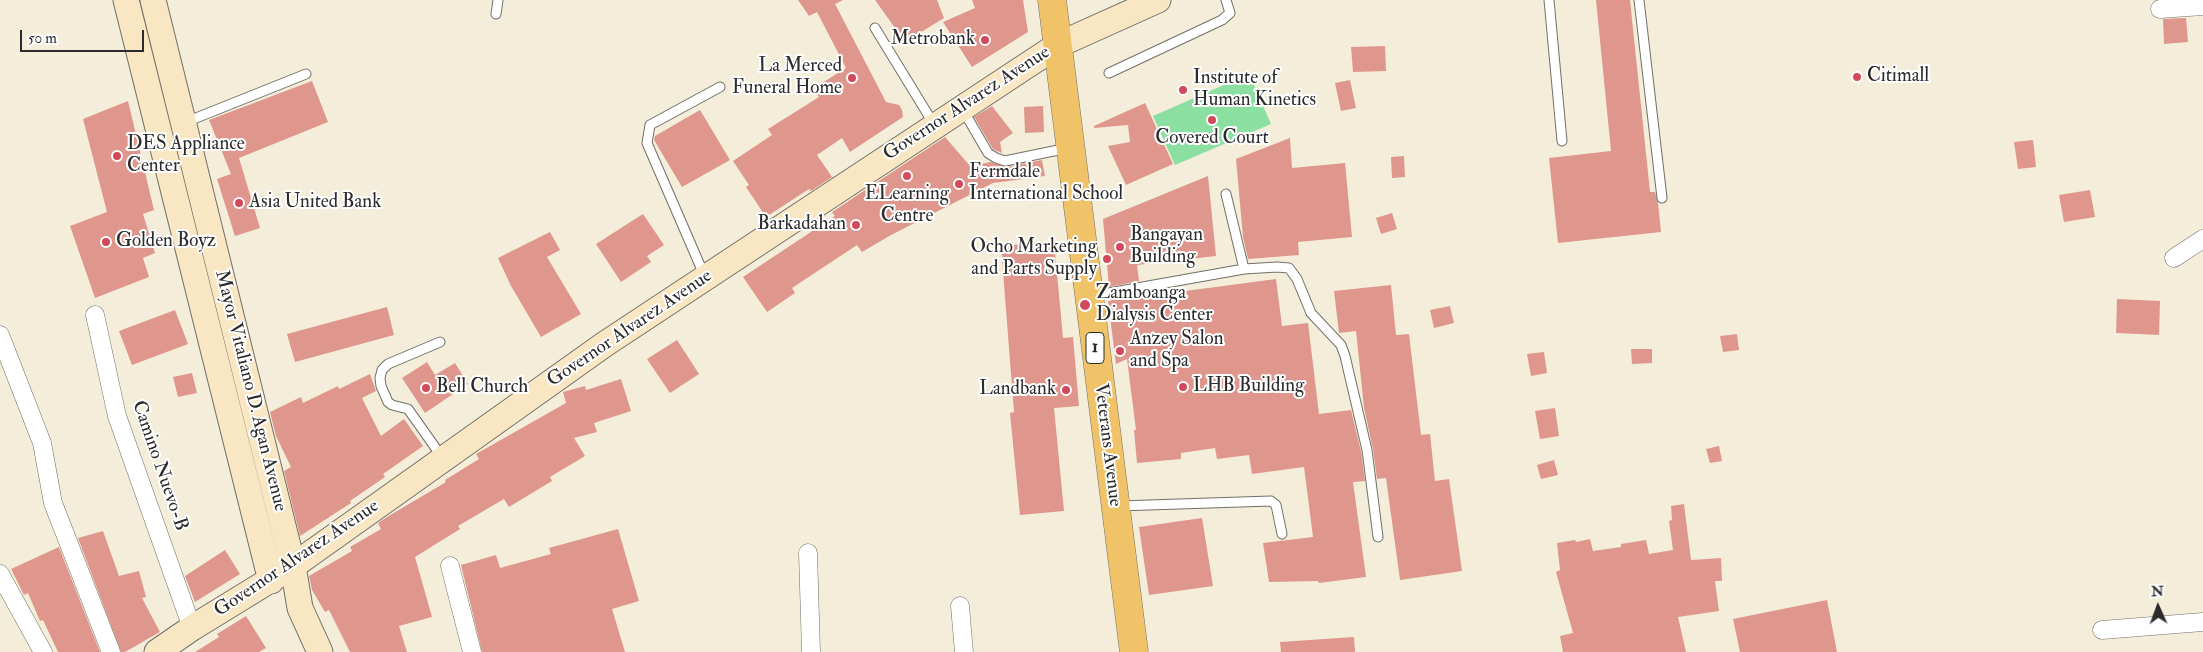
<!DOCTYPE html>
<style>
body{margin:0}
#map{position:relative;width:2203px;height:652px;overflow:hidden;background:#f4edd9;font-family:"IM FELL Double Pica",serif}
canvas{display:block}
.north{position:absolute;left:2133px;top:582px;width:50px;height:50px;-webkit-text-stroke:4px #fff;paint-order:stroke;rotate:358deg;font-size:14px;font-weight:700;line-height:20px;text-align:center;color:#2b2b2b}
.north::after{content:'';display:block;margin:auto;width:18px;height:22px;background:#2b2b2b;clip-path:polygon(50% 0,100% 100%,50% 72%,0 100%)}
.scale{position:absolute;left:20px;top:30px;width:124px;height:22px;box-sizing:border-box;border:2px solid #2b2b2b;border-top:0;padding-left:6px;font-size:15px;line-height:18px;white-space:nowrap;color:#2b2b2b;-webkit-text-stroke:4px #fff;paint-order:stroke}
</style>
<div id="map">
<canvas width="2203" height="652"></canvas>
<div class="north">N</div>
<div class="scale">50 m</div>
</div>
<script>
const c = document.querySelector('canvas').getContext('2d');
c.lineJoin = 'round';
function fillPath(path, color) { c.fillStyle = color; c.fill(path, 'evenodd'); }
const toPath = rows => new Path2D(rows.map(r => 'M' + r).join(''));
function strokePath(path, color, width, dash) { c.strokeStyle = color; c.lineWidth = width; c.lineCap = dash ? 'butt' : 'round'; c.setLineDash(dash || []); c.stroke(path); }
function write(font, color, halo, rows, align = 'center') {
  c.font = font + ' "IM FELL Double Pica",serif'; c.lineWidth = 4; c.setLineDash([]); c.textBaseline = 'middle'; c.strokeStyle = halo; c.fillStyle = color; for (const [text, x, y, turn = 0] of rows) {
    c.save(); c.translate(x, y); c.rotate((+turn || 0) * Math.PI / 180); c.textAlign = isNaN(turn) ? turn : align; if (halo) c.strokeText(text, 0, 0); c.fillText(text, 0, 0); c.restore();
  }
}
fillPath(toPath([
 [1249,74,1271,124,1175,165,1153,116]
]), '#8bdfa1');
fillPath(toPath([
 [798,0,843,0,835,4,886,102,899,105,902,110,903,117,850,152,842,138,817,155,832,177,811,191,809,189,766,217,746,187,749,185,733,161,772,135,768,129,819,97,814,88,846,68,817,12,809,16],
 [875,0,937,0,944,18,905,42],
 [972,0,1023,0,1028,32,972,67,943,22,975,8],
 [1596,0,1630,0,1650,192,1655,192,1658,203,1661,232,1558,243,1549,158,1611,151],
 [2186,18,2188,42,2164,44,2163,19],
 [1385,46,1386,71,1353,72,1351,47],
 [1350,80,1356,108,1341,111,1335,83],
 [312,81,328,122,239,158,260,228,235,236,217,179,231,174,209,120],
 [128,101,154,210,143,214,155,253,143,258,149,277,95,298,70,226,107,212,83,119],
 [1145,103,1173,164,1126,185,1108,146,1130,142,1128,125,1094,128,1094,126],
 [992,106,1013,133,1000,142,1002,153,993,149,974,117],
 [1043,106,1044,132,1025,133,1024,107],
 [700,110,730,160,682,187,654,140,655,136],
 [945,137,970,166,991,162,1006,167,1042,160,1045,176,993,183,891,235,862,252,857,245,792,288,795,293,767,312,743,277,835,216,832,212],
 [1290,138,1292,168,1345,163,1352,237,1298,242,1299,255,1248,259,1243,237,1236,159],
 [2033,140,2036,167,2018,169,2014,142],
 [1404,156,1405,177,1392,178,1391,157],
 [1208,176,1216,256,1137,265,1139,281,1109,287,1103,219],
 [2090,190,2095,217,2064,222,2059,195],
 [1392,213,1397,229,1381,234,1376,218],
 [643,214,664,245,647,256,651,262,621,282,596,244],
 [550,232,560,250,547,257,581,314,541,337,511,286,498,258],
 [1054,241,1063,338,1073,337,1079,406,1054,408,1064,511,1020,515,1010,413,1014,412,1001,246],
 [1276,279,1282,326,1308,323,1319,414,1351,410,1361,451,1365,481,1353,482,1366,577,1319,583,1318,581,1269,582,1263,543,1313,537,1304,467,1252,474,1249,455,1217,459,1215,448,1181,453,1181,459,1137,463,1134,430,1136,430,1127,359,1116,364,1108,301,1111,301,1110,299,1140,294,1140,297],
 [1391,285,1396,335,1409,334,1421,435,1430,434,1435,481,1449,479,1462,571,1400,580,1386,478,1377,479,1373,449,1364,408,1356,331,1339,333,1334,291],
 [2117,299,2160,301,2159,335,2116,333],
 [1450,306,1454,323,1434,328,1430,310],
 [387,307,394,335,295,362,287,334],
 [175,310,188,344,132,365,119,331],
 [1737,334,1739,350,1723,352,1720,336],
 [677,340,699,374,670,393,647,359],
 [1631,349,1652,349,1652,363,1632,364],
 [1544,352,1547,373,1531,376,1527,354],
 [427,362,435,375,455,363,468,384,425,413,402,378],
 [192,373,197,393,178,397,173,377],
 [370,374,376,391,362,398,381,436,404,419,423,446,383,474,385,477,350,501,351,503,300,536,284,471,291,467,276,436,270,412,301,397,303,403,338,386,339,389],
 [621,379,631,411,594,423,597,432,574,438,585,456,550,477,552,481,509,507,504,499,458,526,460,529,415,557,432,617,399,626,407,652,350,652,329,610,325,612,312,590,309,576,352,551,350,547,381,529,378,523,387,517,446,482,445,480,479,459,476,454,566,403,563,392,585,386,586,390],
 [1555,408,1559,436,1540,439,1535,411],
 [1719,446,1722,461,1710,463,1706,449],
 [1554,460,1558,475,1541,479,1537,465],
 [1684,504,1691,560,1721,558,1722,581,1715,581,1719,611,1678,617,1686,652,1563,652,1560,636,1573,633,1556,572,1560,570,1557,543,1575,540,1576,542,1590,539,1593,551,1621,547,1621,544,1646,540,1649,554,1673,550,1669,521,1672,520,1671,506],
 [1202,518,1213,586,1149,595,1139,527],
 [618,529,639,601,612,609,625,652,482,652,461,565,496,555,500,568,551,554,549,548],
 [103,531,119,576,139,571,146,597,142,598,160,632,125,652,121,652,78,538],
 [59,547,100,652,58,652,43,620,40,621,28,593,24,595,11,569],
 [225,550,240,574,195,602,185,576],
 [1827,600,1837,652,1740,652,1733,619],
 [246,616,266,648,259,652,195,652,219,637,217,634],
 [1354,637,1355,652,1281,652,1280,642]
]), '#df978d');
const service = toPath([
 [1549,0,1562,141],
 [1639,0,1662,198],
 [496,14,498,0],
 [875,28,935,126],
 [1109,73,1222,20,1230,13,1226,0],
 [963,110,988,153,996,158,1005,161,1068,148],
 [186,122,306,74],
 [1226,194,1244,269],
 [705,277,647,143,650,125,720,87],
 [1092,296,1244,269,1277,267,1289,268,1297,279,1311,313,1341,345,1345,356,1367,450,1378,537],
 [440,342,388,364,382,370,380,378,381,386,388,402,392,405,408,409,442,457],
 [1118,506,1271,501,1276,505,1282,534]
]);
const minor = toPath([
 [2160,9,2203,6],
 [2174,258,2203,239],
 [95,315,117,416,192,628],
 [0,335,42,443,53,503,111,652],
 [808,553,811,652],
 [450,566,472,652],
 [0,574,43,652],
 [960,606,964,652],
 [2102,630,2203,622]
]);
const secondary = toPath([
 [126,0,271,581],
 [153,0,293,566,300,608,320,652],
 [157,652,192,628,293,566,605,344,1058,45,1158,0]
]);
const primary = toPath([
 [1052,0,1134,652]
]);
strokePath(service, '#716f68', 11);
strokePath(minor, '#716f68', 19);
strokePath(secondary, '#716f68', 27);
strokePath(primary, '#716f68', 29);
strokePath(service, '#fff', 9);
strokePath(minor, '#fff', 18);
strokePath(secondary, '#f9e7c3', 25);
strokePath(primary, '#f1c369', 28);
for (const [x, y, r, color] of [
 [985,40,5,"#d1495b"],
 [1857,77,5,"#d1495b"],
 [852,78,5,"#d1495b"],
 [1183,90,5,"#d1495b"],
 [1212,120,5,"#d1495b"],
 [117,156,5,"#d1495b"],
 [907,176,5,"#d1495b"],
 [959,184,5,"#d1495b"],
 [239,203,5,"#d1495b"],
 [856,225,5,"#d1495b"],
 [106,242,5,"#d1495b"],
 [1120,247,5,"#d1495b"],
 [1107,259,5,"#d1495b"],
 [1085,305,6,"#d1495b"],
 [1120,351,5,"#d1495b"],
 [1183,387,5,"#d1495b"],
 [426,388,5,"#d1495b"],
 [1066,390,5,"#d1495b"]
]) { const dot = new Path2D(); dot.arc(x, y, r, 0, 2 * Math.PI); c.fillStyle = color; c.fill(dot); strokePath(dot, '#fff', 2); }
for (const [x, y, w] of [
 [1095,348,18]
]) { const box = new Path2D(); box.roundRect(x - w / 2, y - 15.5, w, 31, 4); c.fillStyle = '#fff'; c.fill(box); strokePath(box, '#2b2b2b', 1); }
write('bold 18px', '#2b2b2b', null, [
 ["1",1095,348]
]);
write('19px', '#2b2b2b', '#fff', [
 ["Metrobank",975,40,"right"],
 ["La Merced",842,67,"right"],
 ["Funeral Home",842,89,"right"],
 ["Citimall",1867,77],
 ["Institute of",1193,79],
 ["Human Kinetics",1193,101],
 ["Covered Court",1212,139,"center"],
 ["DES Appliance",127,145],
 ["Center",127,167],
 ["Fermdale",969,173],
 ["International School",969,195],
 ["ELearning",907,195,"center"],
 ["Centre",907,217,"center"],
 ["Asia United Bank",249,203],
 ["Barkadahan",846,225,"right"],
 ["Bangayan",1130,236],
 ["Building",1130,258],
 ["Golden Boyz",116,242],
 ["Ocho Marketing",1097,248,"right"],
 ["and Parts Supply",1097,270,"right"],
 ["Zamboanga",1096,294],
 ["Dialysis Center",1096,316],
 ["Anzey Salon",1130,340],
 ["and Spa",1130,362],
 ["LHB Building",1193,387],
 ["Bell Church",436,388],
 ["Landbank",1056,390,"right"]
], 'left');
write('19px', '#2b2b2b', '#fff', [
 ["Governor Alvarez Avenue",967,104,-33],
 ["Governor Alvarez Avenue",630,329,-34],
 ["Mayor Vitaliano D. Agan Avenue",250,391,76],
 ["Veterans Avenue",1107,445,83],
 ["Camino Nuevo-B",159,466,71],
 ["Governor Alvarez Avenue",297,559,-34]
]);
</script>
